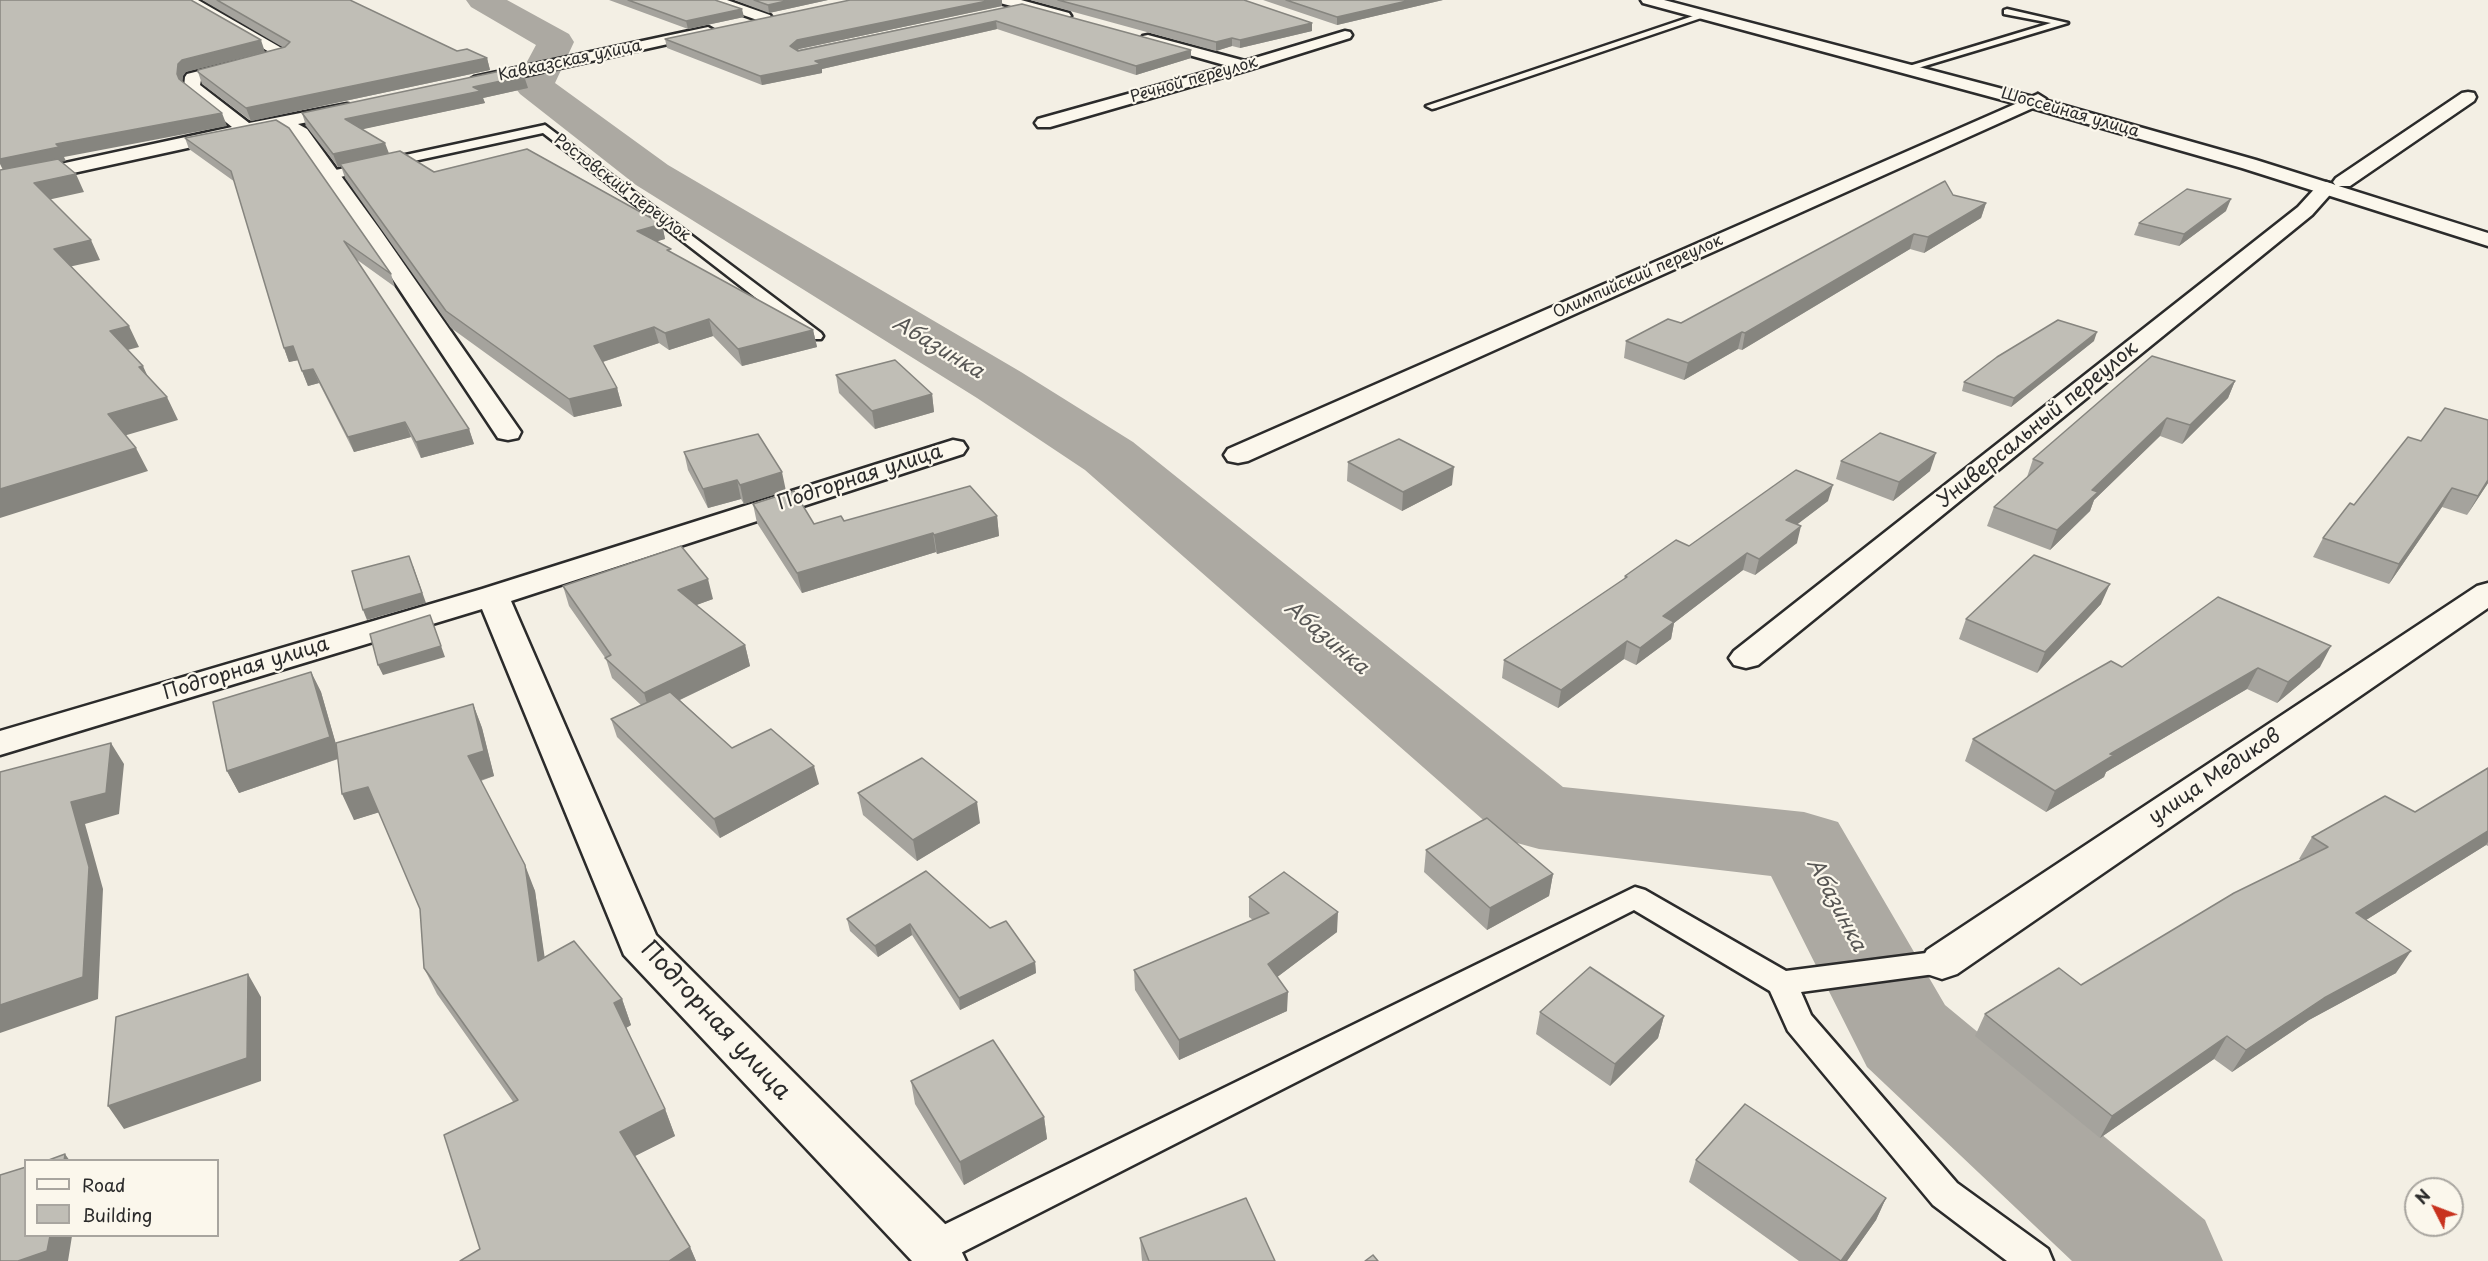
<!DOCTYPE html>
<meta charset="utf-8">
<style>
body{margin:0}
#map{position:relative;width:2488px;height:1261px;overflow:hidden;background:#f3efe4;font-family:"Playpen Sans",sans-serif}
canvas{display:block}
.legend{position:absolute;left:24px;top:1159px;width:195px;height:78px;box-sizing:border-box;background:#fbf7ec;border:2px solid #a8a59f;margin:0;padding:8px 10px;list-style:none;font-size:18px;color:#2b2b2b}
.legend li{display:flex;align-items:center;gap:12px;height:30px}
.legend b{width:30px;border:2px solid #a8a59f}
.north{position:absolute;left:2404px;top:1177px;width:60px;height:60px;box-sizing:border-box;background:#fbf7ec;border:2px solid #a8a59f;border-radius:50%;rotate:312deg;font-size:16px;font-weight:700;line-height:24px;text-align:center;color:#2b2b2b}
.north::after{content:'';display:block;margin:auto;width:21px;height:27px;background:#c8321e;clip-path:polygon(50% 0,100% 100%,50% 72%,0 100%)}
</style>
<div id="map">
<canvas width="2488" height="1261"></canvas>
<ul class="legend">
<li><b style="height:8px;background:#fbf7ec"></b>Road</li>
<li><b style="height:16px;background:#c0beb6"></b>Building</li>
</ul>
<div class="north">N</div>
</div>
<script>
const c = document.querySelector('canvas').getContext('2d');
c.lineJoin = 'round';
const toPath = rows => new Path2D(rows.map(r => 'M' + r).join(''));
function fillPath(path, color) { c.fillStyle = color; c.fill(path, 'evenodd'); }
function strokePath(path, color, width, dash) { c.strokeStyle = color; c.lineWidth = width; c.lineCap = dash ? 'butt' : 'round'; c.setLineDash(dash || []); c.stroke(path); }
function write(font, color, halo, rows, align = 'center') {
  c.font = font + ' "Playpen Sans",sans-serif'; c.lineWidth = 4.5; c.setLineDash([]); c.textBaseline = 'middle'; c.strokeStyle = halo; c.fillStyle = color; for (const [text, x, y, turn = 0] of rows) {
    c.save(); c.translate(x, y); c.rotate((+turn || 0) * Math.PI / 180); c.textAlign = isNaN(turn) ? turn : align; if (halo) c.strokeText(text, 0, 0); c.fillText(text, 0, 0); c.restore();
  }
}
fillPath(toPath([
 [466,0,507,0,569,34,574,42,555,83,668,165,1021,372,1133,442,1563,787,1804,812,1838,822,1945,1005,2205,1220,2223,1261,2072,1261,1867,1067,1771,876,1539,849,1506,840,1085,470,977,398,636,185,520,94,514,86,536,45,471,7,466,0]
]), '#aca9a2');
const lane = toPath([
 [2007,9,2068,23,1918,68,1914,69,1909,66,2051,23,2004,14,2004,10,2007,9],
 [1702,13,1710,15,1436,108,1432,109,1426,106,1702,13],
 [545,125,821,333,823,336,821,339,809,339,543,133,331,179,324,175,331,171,545,125],
 [1635,887,1645,890,1786,971,1942,951,1952,954,1957,962,1952,970,1942,973,1801,992,1811,1015,1957,1183,2048,1249,2053,1261,2007,1261,1933,1205,1788,1031,1770,991,1634,910,947,1260,921,1260,916,1248,921,1236,1635,887]
]);
const street = toPath([
 [181,0,198,0,292,54,289,57,201,80,200,85,249,123,347,104,353,105,356,109,353,113,298,124,307,129,381,231,521,432,518,438,508,440,498,438,364,236,295,137,279,128,0,189,0,177,232,127,186,90,184,87,185,77,187,74,271,53,181,0],
 [707,0,727,0,770,15,772,18,770,21,760,21,709,3,707,0],
 [998,0,1021,0,1069,13,1071,16,1064,20,1000,3,998,0],
 [708,27,715,31,713,34,474,87,466,82,474,77,708,27],
 [1345,31,1350,32,1352,35,1350,38,1251,69,1050,127,1038,127,1035,123,1038,119,1228,66,1143,42,1141,39,1143,36,1148,35,1245,61,1345,31],
 [2468,92,2474,93,2476,97,2474,101,2350,186,2336,186,2333,182,2336,178,2462,93,2468,92],
 [2038,94,2046,99,2044,103,1248,461,1238,463,1228,461,1224,455,1228,449,2038,94],
 [2326,182,2333,184,2336,188,2312,215,1758,665,1746,668,1734,665,1729,658,1734,651,2298,207,2319,184,2326,182],
 [953,440,963,442,967,448,963,454,511,601,656,935,952,1231,966,1261,912,1261,624,955,482,609,0,755,0,731,482,589,953,440],
 [2488,583,2488,608,1957,974,1942,979,1927,974,1920,962,1927,950,2477,586,2488,583]
]);
const secondary = toPath([
 [1641,0,1664,0,2037,98,2256,160,2488,233,2488,246,2242,168,2025,106,1643,3,1641,0]
]);
strokePath(lane, '#2b2b2b', 5);
strokePath(street, '#2b2b2b', 5);
strokePath(secondary, '#2b2b2b', 5);
fillPath(lane, '#fbf7ec');
fillPath(street, '#fbf7ec');
fillPath(secondary, '#fbf7ec');
fillPath(toPath([
 [202,0,350,0,457,51,487,58,490,70,251,121,202,84,198,72,284,48],
 [609,0,715,0,744,17,688,29],
 [734,0,828,0,769,13],
 [850,0,1002,0,1002,6,799,49,797,50,1022,4,1191,58,1136,75,997,29,822,69,822,73,762,85,667,48,665,39],
 [1030,0,1244,0,1312,31,1240,48,1232,46,1216,51],
 [1263,0,1443,0,1337,25],
 [524,76,528,88,483,98,485,103,362,129,389,154,434,172,662,224,665,239,657,241,672,253,813,330,817,347,742,366,713,336,669,350,659,343,603,362,617,388,622,406,574,417,451,328,345,178,341,166,338,167,306,126,302,113],
 [276,120,391,274,395,287,356,259,469,429,474,444,421,458,411,437,354,452,319,383,308,386,298,360,289,362,284,348,235,182,189,149,185,138],
 [1953,195,1986,203,1981,218,1924,253,1910,249,1742,350,1738,349,1684,380,1624,358,1626,341,1681,323],
 [2226,211,2179,246,2134,235,2139,223],
 [2094,341,2011,407,1962,391,1964,382],
 [836,375,932,394,934,412,875,429,839,393],
 [2235,381,2228,398,2182,444,2160,436,2094,500,2090,511,2050,550,1987,526,1994,507,2027,477,2033,459],
 [2488,420,2488,483,2467,515,2442,507,2389,584,2313,557,2323,538,2354,505,2421,441],
 [684,452,786,491,744,504,741,499,708,508,688,470],
 [1841,461,1930,471,1893,501,1836,479],
 [1348,462,1452,485,1402,511,1347,481],
 [1828,501,1797,524,1797,543,1755,575,1743,570,1674,623,1671,639,1636,665,1624,659,1558,708,1502,678,1504,660,1624,579,1625,576,1689,546],
 [753,504,814,524,844,521,997,516,999,536,937,554,936,552,802,593,757,523],
 [563,586,713,599,696,605,745,645,750,666,680,700,732,748,819,784,720,838,617,737,611,719,641,705,612,678,606,659,569,606],
 [2101,604,2037,673,1959,639,1966,619],
 [2122,667,2320,667,2277,703,2247,689,2106,772,2104,777,2046,812,1965,761,1973,739],
 [311,672,321,692,336,745,473,704,482,728,494,776,481,781,535,891,544,957,622,999,631,1025,626,1028,665,1109,675,1136,635,1156,690,1247,696,1261,460,1261,480,1249,514,1103,437,994,424,968,420,909,379,812,354,820,338,759,239,793,227,771],
 [2488,768,2488,846,2486,845,2366,920,2396,973,2309,1020,2232,1072,2214,1059,2100,1138,1975,1036,1985,1014,2081,985,2301,860,2299,859,2312,837,2415,812],
 [858,793,980,823,917,861,863,815],
 [1426,850,1553,874,1549,896,1487,930,1424,872],
 [1249,897,1337,932,1277,977,1287,1011,1179,1060,1135,990,1134,970,1253,920,1249,917],
 [847,919,990,928,1035,962,1036,973,960,1010,912,935,878,957,850,931],
 [1540,1012,1664,1016,1658,1038,1610,1086,1536,1034],
 [911,1081,1044,1117,1047,1139,964,1185,915,1104],
 [1696,1160,1886,1198,1876,1220,1847,1261,1799,1261,1689,1182],
 [1140,1238,1275,1261,1142,1261]
]), '#a5a39d');
fillPath(toPath([
 [790,0,828,0,769,13,768,5],
 [992,0,1002,0,1002,6,799,49,792,55,790,46,797,40],
 [1411,0,1443,0,1337,25,1337,17],
 [742,9,744,17,688,29,686,21],
 [996,21,997,29,822,69,822,73,762,85,760,76,815,61],
 [1312,23,1312,31,1240,48,1240,40],
 [1232,38,1232,46,1216,51,1216,42],
 [261,40,265,52,186,72,183,76,182,87,177,74,178,64,182,60],
 [1191,50,1191,58,1136,75,1136,66],
 [487,58,490,70,251,121,246,108],
 [524,76,528,88,483,98,485,103,350,132,345,119,473,87],
 [222,113,227,126,64,157,66,161,5,174,0,164,0,159,56,144],
 [385,143,390,156,340,164,341,166,338,167,333,154],
 [76,174,84,192,43,201,34,183],
 [2231,199,2226,211,2179,246,2184,234],
 [1986,203,1981,218,1924,253,1928,237],
 [662,224,665,239,641,246,637,231],
 [1914,234,1910,249,1742,350,1745,333],
 [91,240,100,260,64,268,54,249],
 [709,319,713,336,669,350,665,333],
 [129,326,139,347,120,352,110,331],
 [654,327,659,343,599,363,594,346],
 [813,330,817,347,742,366,738,349],
 [1742,332,1738,349,1684,380,1688,363],
 [2097,332,2094,341,2011,407,2014,398],
 [293,346,299,360,289,362,284,348],
 [143,366,153,388,139,367],
 [313,369,319,383,308,386,302,371],
 [2235,381,2228,398,2182,444,2190,425],
 [617,388,622,406,574,417,569,399],
 [932,394,934,412,875,429,872,411],
 [167,397,178,420,120,437,108,414],
 [2167,418,2160,436,2094,500,2090,511,2050,550,2057,530,2092,490],
 [405,422,411,437,354,452,348,437],
 [469,429,474,444,421,458,416,442],
 [136,448,148,471,0,518,0,489],
 [1936,453,1930,471,1893,501,1899,482],
 [1454,467,1452,485,1402,511,1403,492],
 [782,472,786,491,744,504,740,485],
 [737,480,741,499,708,508,703,489],
 [2488,480,2488,483,2467,515,2478,496],
 [1833,485,1828,501,1782,536,1786,520],
 [2452,488,2442,507,2389,584,2399,564],
 [997,516,999,536,937,554,934,535],
 [1801,526,1797,543,1755,575,1759,559],
 [933,533,936,552,802,593,797,573],
 [1747,553,1743,570,1674,623,1671,639,1636,665,1640,648,1663,616],
 [413,566,426,603,367,620,363,610],
 [708,579,713,599,683,610,678,590],
 [2110,584,2101,604,2037,673,2045,652],
 [434,626,445,657,383,675,378,665],
 [1627,641,1624,659,1558,708,1561,690],
 [745,645,750,666,650,714,644,693],
 [2331,646,2320,667,2277,703,2288,682],
 [2258,668,2247,689,2106,772,2104,777,2046,812,2055,791,2110,754],
 [311,672,321,692,340,758,239,793,227,771],
 [473,704,482,728,494,776,478,781,468,756],
 [111,743,124,764,119,814,85,824,103,889,98,999,0,1033,0,1005,71,802],
 [814,766,819,784,720,838,714,819],
 [368,787,380,812,354,820,342,794],
 [977,802,980,823,917,861,913,840],
 [2488,831,2488,842,2486,845,2342,935,2356,913],
 [525,865,535,891,549,987,538,961],
 [1553,874,1549,896,1487,930,1490,908],
 [1338,912,1337,932,1268,984,1268,964],
 [910,924,912,935,878,957,875,946],
 [2411,951,2396,973,2309,1020,2232,1072,2246,1050,2324,998],
 [1035,962,1036,973,960,1010,959,998],
 [248,974,261,997,261,1081,124,1129,108,1106],
 [1288,992,1287,1011,1179,1060,1179,1040],
 [622,999,631,1025,624,1029,614,1003],
 [1664,1016,1658,1038,1610,1086,1615,1064],
 [2227,1036,2214,1059,2100,1138,2112,1116],
 [665,1109,675,1136,631,1158,620,1132],
 [1044,1117,1047,1139,964,1185,960,1162],
 [65,1154,70,1161,64,1161],
 [1886,1198,1876,1220,1847,1261,1841,1261],
 [50,1236,72,1236,68,1261,18,1261],
 [690,1247,696,1261,669,1261]
]), '#86857f');
const building = toPath([
 [0,0,191,0,261,40,182,60,178,64,177,74,179,79,222,113,56,144,59,147,0,159,0,0],
 [217,0,350,0,457,51,467,49,487,58,246,108,198,72,198,70,285,47,290,42,217,0],
 [628,0,715,0,742,9,686,21,628,0],
 [754,0,790,0,768,5,754,0],
 [850,0,992,0,797,40,790,46,798,51,1022,4,1191,50,1136,66,996,21,815,61,821,64,760,76,665,39,850,0],
 [1058,0,1244,0,1312,23,1240,40,1232,38,1216,42,1058,0],
 [1286,0,1411,0,1337,17,1286,0],
 [510,69,524,76,473,87,481,91,345,119,385,143,333,154,302,113,510,69],
 [276,120,289,128,391,274,344,241,469,429,416,442,405,422,348,437,313,369,302,371,293,346,284,348,231,171,185,138,276,120],
 [527,149,662,224,637,231,671,249,667,250,813,330,738,349,709,319,665,333,654,327,594,346,617,388,569,399,446,311,340,164,400,151,434,172,527,149],
 [58,159,76,174,34,183,91,240,54,249,129,326,110,331,143,366,139,367,167,397,108,414,136,448,0,489,0,170,58,159],
 [1945,181,1953,195,1986,203,1928,237,1914,234,1745,333,1742,332,1688,363,1626,341,1668,319,1681,323,1945,181],
 [2187,189,2231,199,2184,234,2139,223,2187,189],
 [2058,320,2097,332,2014,398,1964,382,1997,357,2058,320],
 [2152,356,2235,381,2190,425,2167,418,2092,490,2098,492,2057,530,1994,507,2043,463,2033,459,2152,356],
 [895,360,932,394,872,411,836,375,895,360],
 [2445,408,2488,420,2488,480,2478,496,2452,488,2399,564,2323,538,2350,503,2354,505,2408,437,2421,441,2445,408],
 [1880,433,1936,453,1899,482,1841,461,1880,433],
 [758,434,782,472,740,485,737,480,703,489,684,452,758,434],
 [1399,439,1454,467,1403,492,1348,462,1399,439],
 [1796,470,1833,485,1786,520,1801,526,1759,559,1747,553,1663,616,1674,622,1640,648,1627,641,1561,690,1504,660,1627,577,1625,576,1676,540,1689,546,1796,470],
 [970,486,997,516,934,535,933,533,797,573,753,504,794,491,814,524,841,516,844,521,970,486],
 [681,546,708,579,678,590,745,645,644,693,605,658,611,655,563,586,681,546],
 [2034,555,2110,584,2045,652,1966,619,2034,555],
 [409,556,422,593,363,610,352,571,409,556],
 [2218,597,2331,646,2288,682,2258,668,2110,754,2114,755,2055,791,1973,739,2111,661,2122,667,2218,597],
 [430,615,441,646,378,665,370,634,430,615],
 [311,672,330,737,227,771,213,702,311,672],
 [670,692,732,748,771,729,814,766,714,819,611,719,670,692],
 [473,704,484,751,468,756,525,865,538,961,574,941,622,999,614,1003,665,1109,620,1132,690,1247,669,1261,460,1261,480,1249,444,1135,518,1100,424,968,420,909,368,787,342,794,336,743,473,704],
 [111,743,106,793,71,802,89,867,83,977,0,1005,0,772,111,743],
 [922,758,977,802,913,840,858,793,922,758],
 [2488,768,2488,831,2356,913,2411,951,2324,998,2246,1050,2227,1036,2112,1116,1985,1014,2059,968,2081,985,2234,893,2328,847,2312,837,2385,796,2415,812,2488,768],
 [1487,818,1553,874,1490,908,1426,850,1487,818],
 [926,871,990,928,1006,921,1035,962,959,998,910,924,875,946,847,919,926,871],
 [1284,872,1338,912,1268,964,1288,992,1179,1040,1134,970,1269,913,1249,897,1284,872],
 [1590,967,1664,1016,1615,1064,1540,1012,1590,967],
 [248,974,247,1058,108,1106,116,1017,248,974],
 [993,1040,1044,1117,960,1162,911,1081,993,1040],
 [1745,1104,1886,1198,1841,1261,1696,1160,1745,1104],
 [65,1154,64,1161,46,1161,65,1154],
 [26,1167,26,1236,50,1236,47,1251,18,1261,0,1261,0,1175,26,1167],
 [1246,1198,1275,1261,1149,1261,1140,1238,1246,1198],
 [1373,1255,1378,1261,1365,1261,1373,1255]
]);
fillPath(building, '#c0beb6');
strokePath(building, '#86857f', 1.5);
write('16px', '#2b2b2b', '#fbf7ec', [
 ["Кавказская улица",570,61,-12],
 ["Речной переулок",1194,80,-16],
 ["Шоссейная улица",2070,113,16],
 ["Ростовский переулок",622,188,37],
 ["Олимпийский переулок",1638,277,-24]
]);
write('20px', '#2b2b2b', '#fbf7ec', [
 ["Универсальный переулок",2038,425,-39],
 ["Подгорная улица",860,478,-18],
 ["Подгорная улица",246,669,-17],
 ["улица Медиков",2215,777,-34]
]);
write('italic 21px', '#585755', '#fbf7ec', [
 ["Абазинка",938,348,31],
 ["Абазинка",1326,638,40],
 ["Абазинка",1836,905,62]
]);
write('24px', '#2b2b2b', '#fbf7ec', [
 ["Подгорная улица",715,1021,47]
]);
</script>
